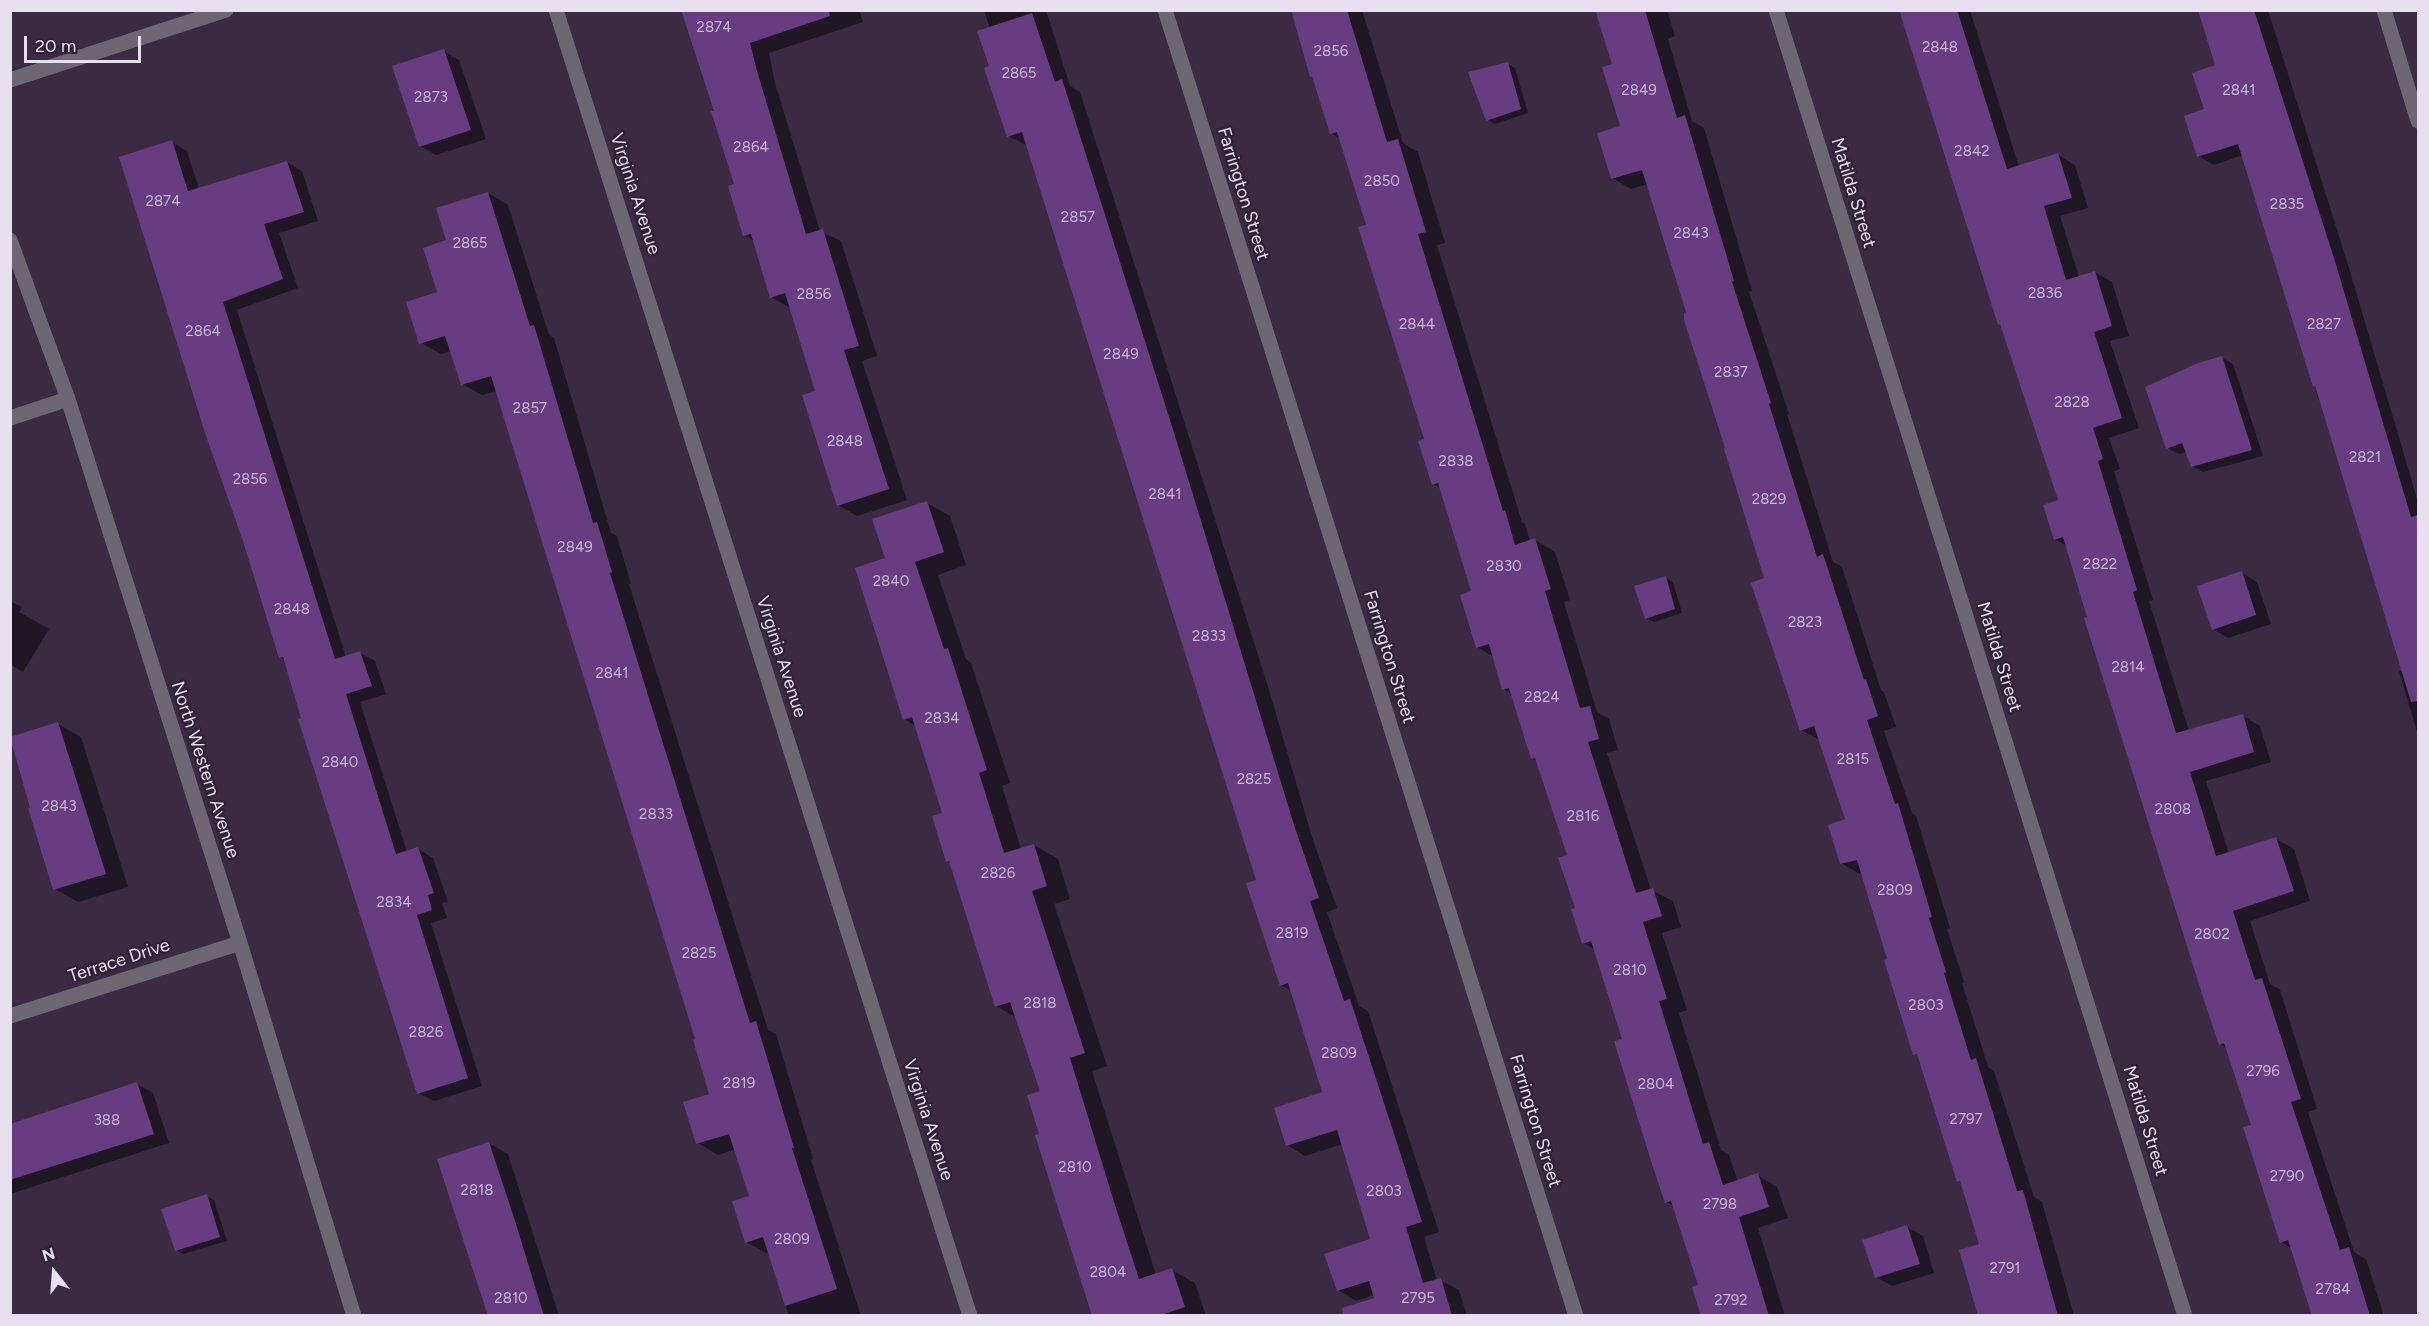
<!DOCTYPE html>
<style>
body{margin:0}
#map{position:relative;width:2429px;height:1326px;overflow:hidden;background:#3a2b43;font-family:Figtree,sans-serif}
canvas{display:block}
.frame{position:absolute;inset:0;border:12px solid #e9e0ef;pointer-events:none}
.north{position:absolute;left:24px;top:1242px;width:60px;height:60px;-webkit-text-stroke:4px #2f2138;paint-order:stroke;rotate:343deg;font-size:16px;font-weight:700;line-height:24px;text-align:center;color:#e9e0ef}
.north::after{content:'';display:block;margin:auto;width:21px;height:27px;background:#e9e0ef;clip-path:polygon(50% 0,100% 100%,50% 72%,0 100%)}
.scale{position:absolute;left:24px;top:36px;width:117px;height:27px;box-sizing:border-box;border:3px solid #e9e0ef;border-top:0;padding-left:8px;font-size:18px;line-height:21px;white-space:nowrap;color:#e9e0ef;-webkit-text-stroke:4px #2f2138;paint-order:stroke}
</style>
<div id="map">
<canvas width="2429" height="1326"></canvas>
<div class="frame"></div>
<div class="north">N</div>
<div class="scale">20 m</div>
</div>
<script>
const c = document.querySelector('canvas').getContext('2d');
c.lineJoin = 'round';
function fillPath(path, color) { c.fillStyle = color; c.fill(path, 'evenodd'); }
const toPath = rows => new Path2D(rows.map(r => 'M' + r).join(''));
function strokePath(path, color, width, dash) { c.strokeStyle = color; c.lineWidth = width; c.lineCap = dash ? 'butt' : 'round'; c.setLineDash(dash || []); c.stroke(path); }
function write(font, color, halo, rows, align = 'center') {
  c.font = font + ' Figtree,sans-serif'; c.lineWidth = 4.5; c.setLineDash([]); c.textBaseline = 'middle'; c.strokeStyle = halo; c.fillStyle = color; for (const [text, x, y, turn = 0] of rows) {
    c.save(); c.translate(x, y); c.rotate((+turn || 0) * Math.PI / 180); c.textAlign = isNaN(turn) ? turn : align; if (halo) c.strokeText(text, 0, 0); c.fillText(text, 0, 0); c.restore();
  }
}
fillPath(toPath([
 [682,10,859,10,863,22,769,53,775,83,820,231,841,241,877,356,862,361,907,500,857,516,838,505,817,392,791,308,771,297,754,241,745,235,736,185,716,112],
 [984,10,1046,10,1070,86,1080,92,1270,693,1312,837,1337,908,1327,912,1359,1006,1368,1011,1439,1232,1424,1237,1437,1281,1440,1280,1459,1290,1467,1316,1381,1316,1374,1295,1356,1301,1338,1290,1372,1240,1343,1144,1305,1156,1287,1145,1324,1093,1292,991,1281,985,1258,881,1028,146,1008,136,991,67,990,29],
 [1291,10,1362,10,1403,143,1418,152,1445,243,1437,245,1522,522,1525,524,1530,541,1535,540,1555,552,1570,600,1564,602,1597,712,1609,719,1618,750,1607,753,1651,890,1673,901,1681,927,1662,933,1687,1010,1679,1013,1721,1150,1729,1155,1738,1182,1757,1175,1777,1187,1788,1218,1758,1228,1785,1316,1702,1316,1700,1286,1674,1206,1666,1202,1623,1040,1595,950,1584,943,1569,856,1538,762,1532,758,1513,695,1503,689,1494,657,1477,647,1473,592,1442,489,1433,484,1426,440,1367,226,1341,139,1331,133],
 [1597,10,1667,10,1675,36,1668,39,1692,121,1704,128,1752,291,1749,292,1789,414,1787,414,1833,562,1842,567,1881,690,1884,692,1896,727,1884,731,1912,813,1916,816,1950,928,1947,929,1964,982,1962,983,1988,1067,1994,1071,2034,1197,2042,1202,2074,1316,2001,1316,1962,1183,1958,1181,1920,1057,1914,1054,1863,873,1860,874,1841,863,1847,820,1820,740,1801,730,1766,579,1648,184,1631,189,1612,178,1622,127,1614,65],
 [1901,10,1970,10,2019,167,2058,155,2075,165,2088,208,2060,216,2079,277,2095,272,2112,282,2129,336,2110,341,2139,428,2109,438,2120,469,2114,471,2153,600,2149,601,2189,731,2243,716,2260,726,2271,762,2206,781,2229,854,2276,839,2294,849,2310,901,2250,921,2270,984,2280,990,2317,1109,2308,1112,2354,1252,2366,1259,2384,1316,2314,1316,2293,1249,2281,1242,2253,1126,2228,1049,2220,1044,2067,546,2055,539,2060,501,2002,326,1999,324],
 [2200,10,2268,10,2349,268,2418,502,2418,735,2399,671,2403,670,2243,155,2214,165,2198,156,2206,110,2217,66],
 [444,51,459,60,486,139,436,155,420,146],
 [1508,64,1515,68,1528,113,1495,124,1488,120],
 [172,142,187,151,199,189,287,162,302,171,318,221,279,233,298,288,237,310,346,657,360,653,375,661,386,694,360,702,407,852,418,849,433,858,448,902,442,903,447,918,431,923,482,1086,434,1101,418,1093,285,660,280,657],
 [488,193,508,205,549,335,554,338,611,533,617,536,631,584,629,584,768,1030,776,1034,813,1159,811,1160,861,1316,789,1316,769,1252,766,1253,746,1242,750,1197,736,1149,718,1155,698,1143,711,1095,697,1040,497,391,482,395,462,384,452,351,441,354,421,343,439,293,448,241],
 [2222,358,2233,364,2263,456,2203,472,2192,466,2187,452,2179,454,2167,448],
 [927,503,950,516,966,565,938,575,966,659,971,663,1010,783,1002,786,1021,849,1034,845,1058,859,1070,899,1054,904,1107,1066,1092,1071,1156,1275,1172,1270,1195,1283,1206,1316,1094,1316,1041,1135,1041,1092,1017,1018,996,1006,952,864,947,861,944,814,916,726,904,719,887,559],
 [2242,573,2257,582,2271,624,2228,638,2213,629],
 [1666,578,1673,582,1682,613,1654,622,1646,618],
 [10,601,22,607,19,612,49,629,23,672,10,664],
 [58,724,81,737,128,887,78,902,55,889],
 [137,1084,153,1093,169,1143,10,1194,10,1125],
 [489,1143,508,1154,559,1316,491,1316],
 [206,1196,214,1200,227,1241,183,1254,176,1250],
 [1907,1227,1923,1236,1934,1273,1892,1286,1876,1277]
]), '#0007');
fillPath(toPath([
 [681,10,829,10,830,16,750,43,757,71,806,234,823,229,859,346,844,350,889,489,837,506,802,395,815,391,785,293,770,298,751,234,743,236,728,186,734,184,711,111,714,111],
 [1291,10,1347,10,1387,142,1398,139,1426,232,1418,234,1503,511,1505,510,1515,545,1535,538,1551,589,1545,591,1580,708,1590,706,1599,739,1588,742,1636,893,1653,888,1662,916,1643,922,1667,999,1659,1001,1703,1144,1709,1142,1723,1185,1758,1173,1769,1207,1739,1217,1769,1316,1701,1316,1692,1287,1698,1285,1671,1201,1665,1203,1651,1161,1614,1041,1622,1039,1591,941,1582,944,1571,909,1575,908,1558,858,1567,855,1535,758,1531,759,1509,688,1502,690,1489,644,1476,648,1460,595,1471,591,1438,483,1432,485,1418,441,1424,439,1358,227,1366,225,1337,132,1330,134,1312,76,1310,77],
 [1595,10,1645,10,1677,118,1685,115,1734,281,1732,282,1771,403,1769,404,1817,557,1823,554,1864,680,1866,679,1878,716,1867,720,1895,804,1898,803,1932,917,1929,918,1946,972,1944,973,1971,1060,1976,1058,2017,1191,2023,1190,2058,1316,1978,1316,1959,1250,1979,1244,1960,1181,1957,1182,1917,1054,1913,1055,1884,960,1887,959,1857,860,1840,864,1828,825,1845,819,1814,726,1800,731,1751,583,1764,578,1724,449,1725,448,1684,320,1684,313,1686,312,1642,170,1611,179,1597,133,1620,126,1602,67,1612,64],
 [1899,10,1957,10,2007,169,2058,153,2072,198,2044,206,2066,280,2095,271,2112,326,2094,332,2122,418,2093,428,2103,459,2098,461,2137,590,2133,592,2176,733,2243,714,2254,752,2190,772,2216,856,2276,837,2294,891,2233,911,2255,980,2262,978,2301,1099,2291,1102,2340,1250,2349,1247,2370,1316,2312,1316,2288,1240,2280,1243,2243,1127,2251,1125,2224,1043,2219,1045,2203,997,2084,618,2087,617,2063,537,2054,540,2043,505,2058,500,2000,324,1998,325],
 [2198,10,2254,10,2334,258,2411,517,2418,515,2418,701,2411,702,2315,386,2313,387,2238,144,2197,157,2184,116,2204,109,2192,73,2215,65],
 [1032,13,1055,82,1062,79,1175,436,1294,825,1319,898,1310,901,1344,1001,1350,999,1398,1146,1422,1222,1406,1227,1423,1283,1441,1278,1452,1316,1343,1316,1342,1308,1374,1298,1369,1281,1337,1291,1324,1254,1370,1239,1337,1130,1286,1146,1274,1108,1322,1092,1288,983,1280,986,1246,883,1256,880,1022,132,1007,137,984,68,989,66,977,31],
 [444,49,471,130,419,147,392,66],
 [1508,62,1521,109,1486,121,1468,72],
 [172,140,188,191,287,161,304,212,264,224,283,279,223,302,335,659,360,651,372,686,346,694,396,854,418,847,434,893,428,895,432,910,417,915,468,1078,417,1094,298,719,301,718,283,657,279,658,243,541,206,436,119,157],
 [488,192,530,326,534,325,593,523,597,522,612,572,610,573,750,1023,756,1021,794,1148,792,1148,837,1289,785,1306,763,1237,745,1243,732,1201,749,1196,729,1134,696,1144,683,1102,709,1094,693,1040,695,1039,491,376,461,385,445,336,419,344,406,302,437,292,423,248,446,240,436,208],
 [2222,356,2252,450,2191,467,2182,443,2166,449,2145,387,2198,363],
 [927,501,944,552,915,562,944,649,948,648,987,770,979,773,1004,853,1034,844,1047,886,1032,891,1085,1053,1070,1058,1114,1202,1139,1279,1172,1268,1185,1307,1158,1316,1092,1316,1035,1135,1039,1134,1027,1095,1040,1091,1010,1002,995,1007,949,861,946,862,932,816,942,813,912,717,903,720,855,568,885,558,872,519],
 [2242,571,2256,615,2212,630,2197,586],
 [1666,576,1675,609,1645,619,1634,586],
 [58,722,106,874,53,890,28,808,30,808,10,737],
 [137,1082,154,1134,10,1180,10,1124],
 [489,1142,516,1224,544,1316,488,1316,437,1159],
 [207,1194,220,1237,175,1251,161,1209],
 [1907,1225,1920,1264,1875,1278,1862,1240]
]), '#673c80');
strokePath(toPath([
 [556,10,970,1316],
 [1165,10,1576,1316],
 [1776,10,2185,1316],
 [2384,10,2418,121],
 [10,418,68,399],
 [10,1016,240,943]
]), '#6e6773', 15);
strokePath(toPath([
 [10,80,226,10],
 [10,240,68,399,240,943,354,1316]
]), '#6e6773', 15);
write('15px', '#c8b7d3', null, [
 ["2874",714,28],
 ["2848",1940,48],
 ["2856",1331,52],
 ["2865",1019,74],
 ["2849",1639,91],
 ["2841",2239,91],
 ["2873",431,98],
 ["2864",751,148],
 ["2842",1972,152],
 ["2850",1382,182],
 ["2874",163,202],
 ["2835",2287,205],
 ["2857",1078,218],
 ["2843",1691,234],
 ["2865",470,244],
 ["2836",2045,294],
 ["2856",814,295],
 ["2844",1417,325],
 ["2827",2324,325],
 ["2864",203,332],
 ["2849",1121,355],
 ["2837",1731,373],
 ["2828",2072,403],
 ["2857",530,409],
 ["2848",845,442],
 ["2821",2365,458],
 ["2838",1456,462],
 ["2856",250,480],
 ["2841",1165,495],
 ["2829",1769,500],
 ["2849",575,548],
 ["2822",2100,565],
 ["2830",1504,567],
 ["2840",891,582],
 ["2848",292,610],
 ["2823",1805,623],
 ["2833",1209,637],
 ["2814",2128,668],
 ["2841",612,674],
 ["2824",1542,698],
 ["2834",942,719],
 ["2815",1853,760],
 ["2840",340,763],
 ["2825",1254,780],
 ["2843",59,807],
 ["2808",2173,810],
 ["2833",656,815],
 ["2816",1583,817],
 ["2826",998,874],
 ["2809",1895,891],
 ["2834",394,903],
 ["2819",1292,934],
 ["2802",2212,935],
 ["2825",699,954],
 ["2810",1630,971],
 ["2818",1040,1004],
 ["2803",1926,1006],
 ["2826",426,1033],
 ["2809",1339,1054],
 ["2796",2263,1072],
 ["2819",739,1084],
 ["2804",1656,1085],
 ["2797",1966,1120],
 ["388",107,1121],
 ["2810",1075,1168],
 ["2790",2287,1177],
 ["2818",477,1191],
 ["2803",1384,1192],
 ["2798",1720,1205],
 ["2809",792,1240],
 ["2791",2005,1269],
 ["2804",1108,1273],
 ["2784",2333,1290],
 ["2810",511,1299],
 ["2795",1418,1299],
 ["2792",1731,1301]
]);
write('18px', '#e9e0ef', '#2f2138', [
 ["Matilda Street",1853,193,73],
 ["Virginia Avenue",635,194,72],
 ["Farrington Street",1243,194,73],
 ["Virginia Avenue",781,657,72],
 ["Farrington Street",1389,657,73],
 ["Matilda Street",1999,657,73],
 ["North Western Avenue",205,770,72],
 ["Terrace Drive",119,961,-18],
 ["Virginia Avenue",928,1120,72],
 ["Farrington Street",1535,1121,73],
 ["Matilda Street",2145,1121,73]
]);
</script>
